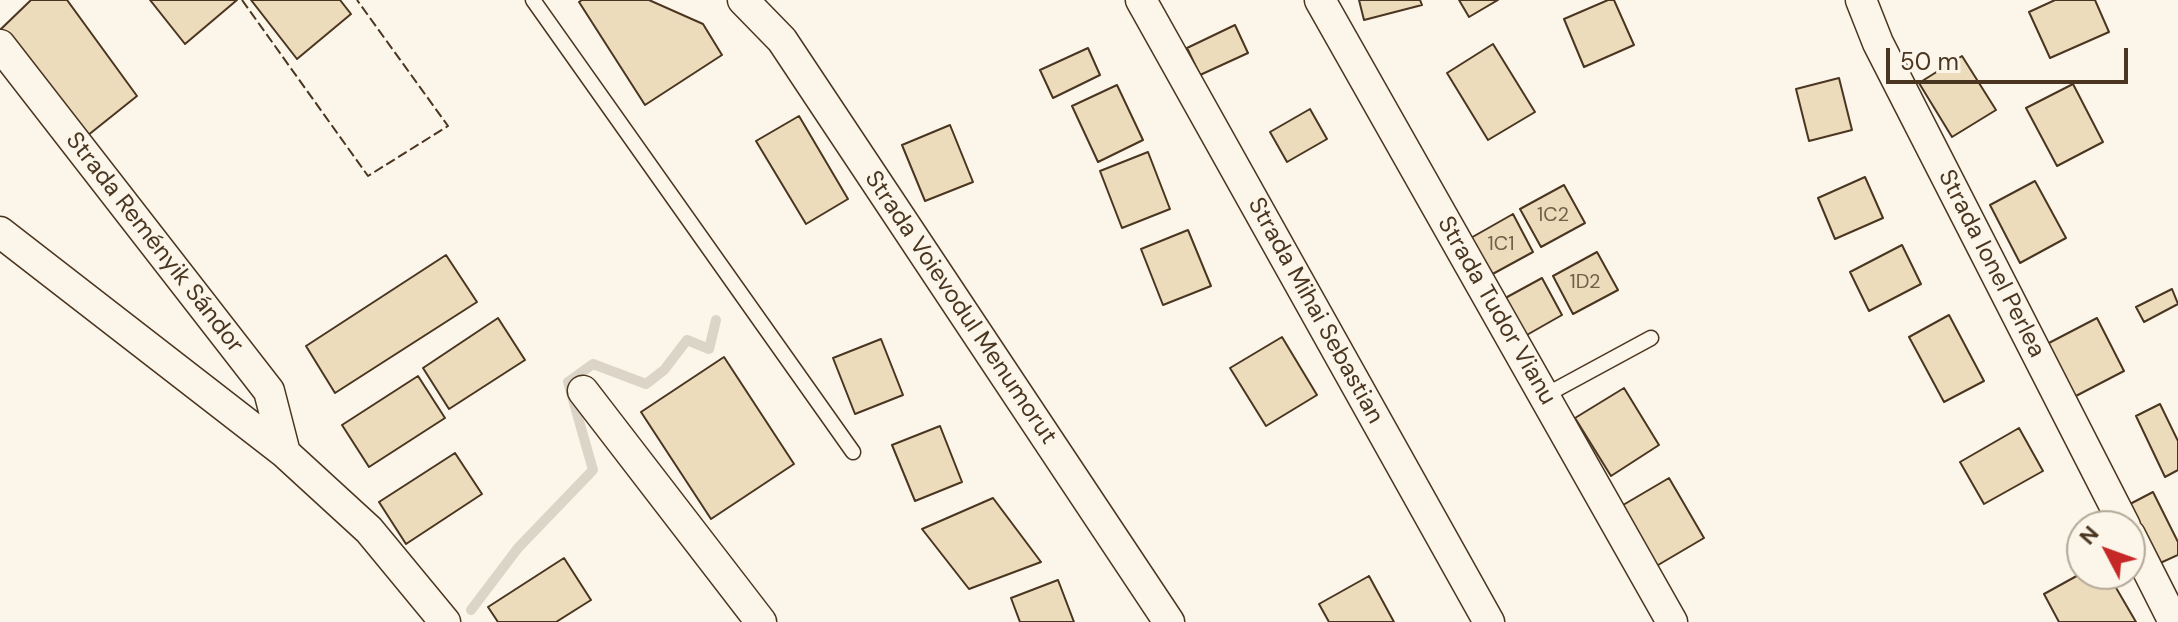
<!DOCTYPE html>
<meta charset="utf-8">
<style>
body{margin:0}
#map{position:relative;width:2178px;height:622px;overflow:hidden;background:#fbf6e9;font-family:"DM Sans",sans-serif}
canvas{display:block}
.north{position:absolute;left:2066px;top:510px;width:80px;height:80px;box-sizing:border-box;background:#fbf6e9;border:2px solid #b4a999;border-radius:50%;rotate:311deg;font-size:22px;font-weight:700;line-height:32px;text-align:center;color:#4a3520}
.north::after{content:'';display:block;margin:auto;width:28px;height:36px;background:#c62828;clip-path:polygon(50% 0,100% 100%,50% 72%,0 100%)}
.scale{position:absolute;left:1886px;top:48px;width:242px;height:36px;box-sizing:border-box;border:4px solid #4a3520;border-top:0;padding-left:10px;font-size:24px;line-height:28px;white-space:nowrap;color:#4a3520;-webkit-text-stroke:6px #fbf6e9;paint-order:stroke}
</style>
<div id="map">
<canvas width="2178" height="622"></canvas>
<div class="north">N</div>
<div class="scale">50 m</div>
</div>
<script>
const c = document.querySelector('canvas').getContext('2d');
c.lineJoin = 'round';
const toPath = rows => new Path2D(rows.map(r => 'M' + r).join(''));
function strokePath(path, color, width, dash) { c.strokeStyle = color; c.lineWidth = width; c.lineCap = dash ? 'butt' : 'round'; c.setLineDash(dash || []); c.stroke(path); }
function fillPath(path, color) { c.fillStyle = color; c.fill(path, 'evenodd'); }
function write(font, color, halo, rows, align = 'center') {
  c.font = font + ' "DM Sans",sans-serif'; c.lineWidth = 6; c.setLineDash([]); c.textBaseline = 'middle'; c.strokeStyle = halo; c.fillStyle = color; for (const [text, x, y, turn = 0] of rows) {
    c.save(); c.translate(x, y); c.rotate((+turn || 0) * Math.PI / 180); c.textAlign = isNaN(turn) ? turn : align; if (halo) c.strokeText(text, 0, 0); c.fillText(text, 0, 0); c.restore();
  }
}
strokePath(toPath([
 [471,610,518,548,593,470,568,382,593,364,646,384,664,370,687,340,709,349,716,320]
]), '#dcd4c6', 10);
const building = toPath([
 [31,0,67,0,137,96,82,140,0,30,31,0],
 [150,0,237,0,185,44,150,0],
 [251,0,340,0,351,14,297,59,251,0],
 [582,0,649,0,703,24,722,55,645,105,579,2,582,0],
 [1359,0,1420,0,1422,5,1364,20,1359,0],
 [1459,0,1498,0,1469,17,1459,0],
 [1608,0,1614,0,1634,45,1584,67,1564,19,1608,0],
 [2055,0,2095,0,2109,32,2050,58,2029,12,2055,0],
 [1235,25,1248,53,1200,75,1187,48,1235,25],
 [1493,44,1535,112,1488,140,1447,73,1493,44],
 [1088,48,1100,75,1053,98,1040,70,1088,48],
 [1962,56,1996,110,1952,137,1919,83,1962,56],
 [1839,78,1852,130,1809,141,1796,89,1839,78],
 [2073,84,2103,142,2057,166,2026,108,2073,84],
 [1117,85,1143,140,1098,162,1072,106,1117,85],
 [1310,109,1327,139,1287,162,1270,132,1310,109],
 [799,116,848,199,806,224,756,141,799,116],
 [950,125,973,182,925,201,902,145,950,125],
 [1148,152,1170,209,1122,228,1100,171,1148,152],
 [1865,177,1883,218,1835,239,1818,198,1865,177],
 [2035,181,2066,238,2020,263,1990,205,2035,181],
 [1564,185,1585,223,1541,247,1520,209,1564,185],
 [1513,214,1533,252,1489,276,1469,239,1513,214],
 [1188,230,1211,286,1163,305,1141,249,1188,230],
 [1902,245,1921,284,1869,311,1850,272,1902,245],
 [1597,252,1618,290,1573,314,1553,276,1597,252],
 [446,255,477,302,335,393,306,346,446,255],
 [1542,278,1562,315,1518,340,1498,302,1542,278],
 [2172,289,2178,304,2144,322,2136,307,2172,289],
 [1949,315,1984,381,1944,402,1909,337,1949,315],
 [498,318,525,360,449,409,423,368,498,318],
 [2097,318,2124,371,2072,398,2045,345,2097,318],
 [1282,337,1317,395,1266,426,1230,368,1282,337],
 [881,339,903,395,855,414,833,358,881,339],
 [724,357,794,464,711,519,641,412,724,357],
 [418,376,445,418,369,467,342,425,418,376],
 [1624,388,1659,445,1611,476,1575,418,1624,388],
 [2160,404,2178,441,2178,470,2165,477,2136,416,2160,404],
 [940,426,962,482,915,501,892,445,940,426],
 [2019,428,2043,471,1984,504,1960,462,2019,428],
 [455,453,482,494,406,544,379,502,455,453],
 [1669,478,1704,538,1653,568,1618,508,1669,478],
 [2153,492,2178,542,2178,555,2158,564,2130,504,2153,492],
 [993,498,1041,562,969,589,922,529,993,498],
 [564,558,591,600,556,622,498,622,488,607,564,558],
 [2082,573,2108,574,2136,622,2059,622,2044,594,2082,573],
 [1369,576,1394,622,1329,622,1319,604,1369,576],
 [1058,580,1074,622,1020,622,1011,598,1058,580]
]);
fillPath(building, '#ecdcbc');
strokePath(building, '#4a3520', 2);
const service = toPath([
 [533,0,853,452],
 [1544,396,1651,338]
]);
const minor = toPath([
 [743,0,782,40,1169,622],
 [1141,0,1489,622],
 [1320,0,1672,622],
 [1861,0,1878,43,2125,526],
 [0,45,269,391,285,453],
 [0,232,285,453,369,530,445,622],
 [583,391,761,622],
 [2130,535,2174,622]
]);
strokePath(service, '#4a3520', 17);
strokePath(minor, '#4a3520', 33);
strokePath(service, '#fbf6e9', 14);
strokePath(minor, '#fbf6e9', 30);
strokePath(toPath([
 [242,0,368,176,448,126,357,0]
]), '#4a3520', 2, [10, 4]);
write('20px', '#725f47', null, [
 ["1C2",1553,216],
 ["1C1",1501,245],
 ["1D2",1585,283]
]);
write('24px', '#4a3520', '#fbf6e9', [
 ["Strada Reményik Sándor",154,243,52],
 ["Strada Ionel Perlea",1991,264,63],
 ["Strada Voievodul Menumorut",960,308,56],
 ["Strada Mihai Sebastian",1315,311,61],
 ["Strada Tudor Vianu",1496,311,60]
]);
</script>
